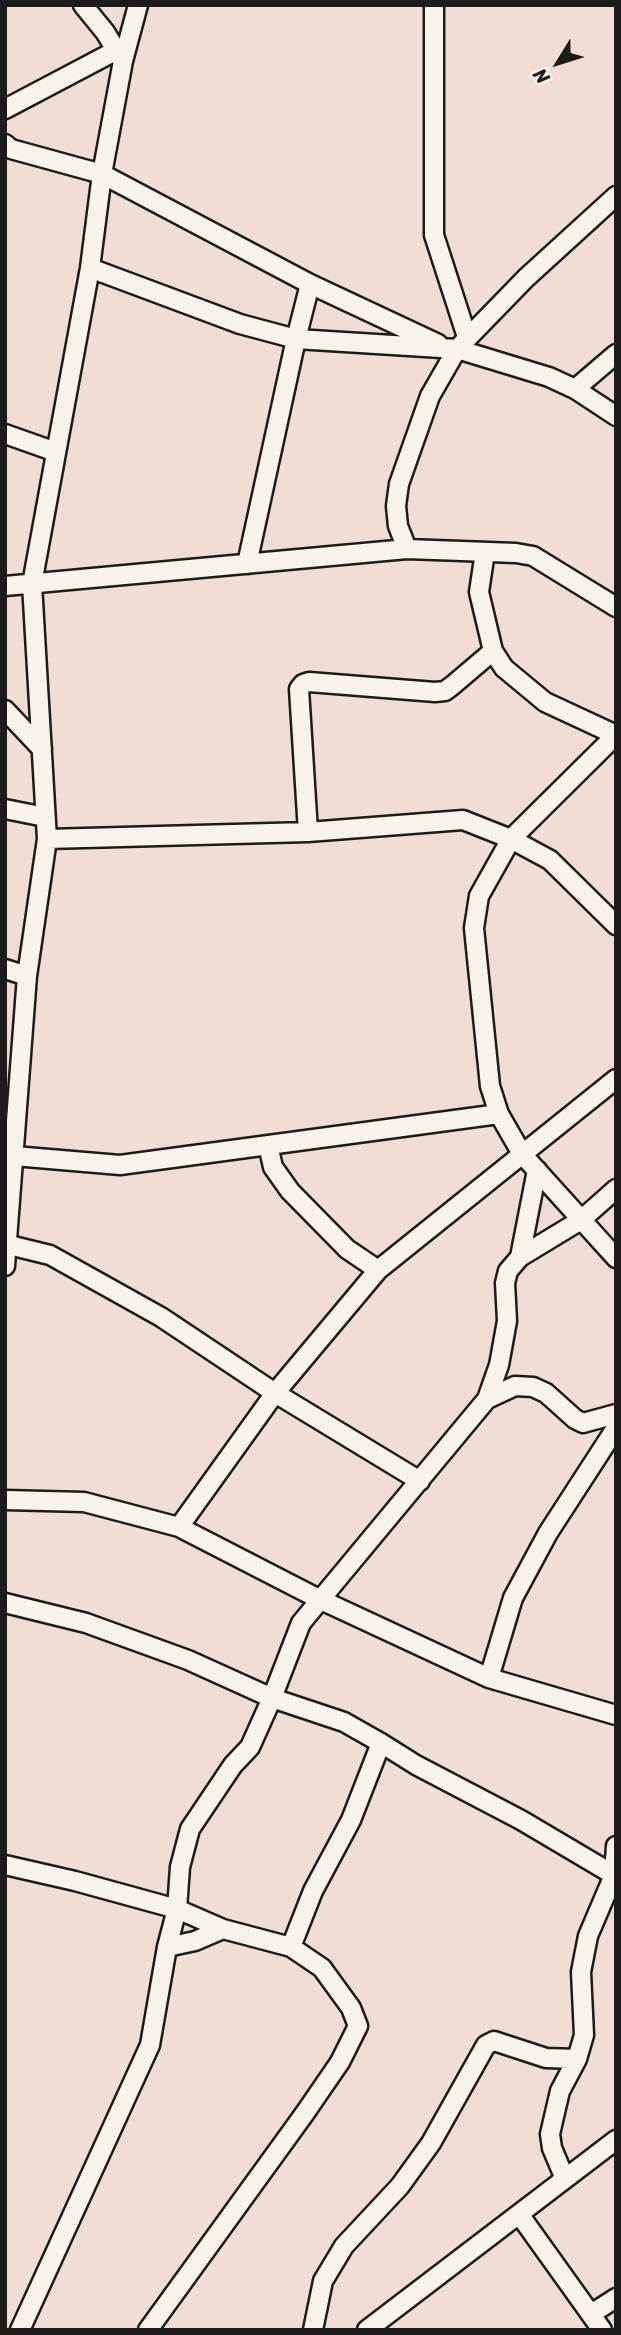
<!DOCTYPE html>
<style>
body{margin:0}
#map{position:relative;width:621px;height:2335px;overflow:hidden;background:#f2ddd4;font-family:Sriracha,sans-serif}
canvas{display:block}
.frame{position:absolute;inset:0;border:7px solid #1c1c1c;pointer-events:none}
.north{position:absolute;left:523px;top:28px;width:70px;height:70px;-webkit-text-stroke:5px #f7f3e8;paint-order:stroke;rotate:232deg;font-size:19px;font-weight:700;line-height:28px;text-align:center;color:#1c1c1c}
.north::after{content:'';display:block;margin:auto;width:24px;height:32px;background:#1c1c1c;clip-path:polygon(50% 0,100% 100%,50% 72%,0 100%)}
</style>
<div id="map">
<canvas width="621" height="2335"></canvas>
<div class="frame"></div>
<div class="north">N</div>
</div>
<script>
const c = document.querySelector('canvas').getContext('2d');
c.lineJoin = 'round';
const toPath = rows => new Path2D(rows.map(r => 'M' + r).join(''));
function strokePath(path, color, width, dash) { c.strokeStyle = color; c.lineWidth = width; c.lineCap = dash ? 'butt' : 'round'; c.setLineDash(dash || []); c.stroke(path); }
const minor = toPath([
 [83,5,105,32,121,58],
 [434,5,434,235,467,337],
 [5,109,117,50],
 [5,144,11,149,102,174,310,284,438,344],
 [90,268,240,324,296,339,457,349,549,377,575,389,616,416],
 [575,389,616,354],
 [5,434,56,452],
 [407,549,398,526,396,506,399,484,430,396,457,349,526,278,616,196],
 [485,552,479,592,493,651,504,668,545,702,616,735],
 [247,564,296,339,310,284],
 [5,586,407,549,516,553,533,556,616,607],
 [5,710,42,749],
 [616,735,511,839,479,896,474,928,490,1086,499,1114,522,1154,616,1258],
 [5,809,45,817],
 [308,832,299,689,303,684,309,682,435,692,445,691,453,685,493,651],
 [47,839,308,832,463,820,511,839,550,860,616,925],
 [5,969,27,976],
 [268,1145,273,1167,290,1191,347,1249,378,1270],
 [14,1156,120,1165,499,1114],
 [5,1244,50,1255,161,1317,275,1393,420,1481],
 [520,1257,537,1170],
 [5,1266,27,976,47,839,32,584,90,268,102,174,123,61,138,5],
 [487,1399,515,1386,533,1387,546,1393,575,1419,583,1423,616,1414],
 [5,1500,84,1502,179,1527,319,1599,489,1678,616,1715],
 [179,1527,275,1393,378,1270,616,1079],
 [5,1603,86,1623,188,1660,272,1698,344,1722,381,1743],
 [489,1678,513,1598,548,1533,616,1428],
 [5,1865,75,1881,177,1909,223,1929,291,1947,322,1968,351,2008,358,2026,340,2062,305,2113,148,2330],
 [167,1947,195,1941,223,1929],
 [291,1947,313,1891,351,1820,381,1743,416,1765,521,1820,614,1875],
 [565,2179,552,2148,550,2134,560,2091,577,2059,584,2035,581,1972,588,1936,614,1875,616,1846],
 [519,2214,602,2330],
 [591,2314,616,2298],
 [20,2330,150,2045,167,1947,177,1909,180,1867,190,1829,233,1765,250,1747,272,1698,301,1623,487,1399,499,1365,507,1321,505,1283,508,1271,520,1257,581,1220,616,1189],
 [313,2330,323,2281,344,2246,400,2186,431,2143,486,2045,494,2041,546,2058,577,2059],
 [367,2330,616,2140]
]);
strokePath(minor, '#1c1c1c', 23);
strokePath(minor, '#f7f3e8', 18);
</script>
